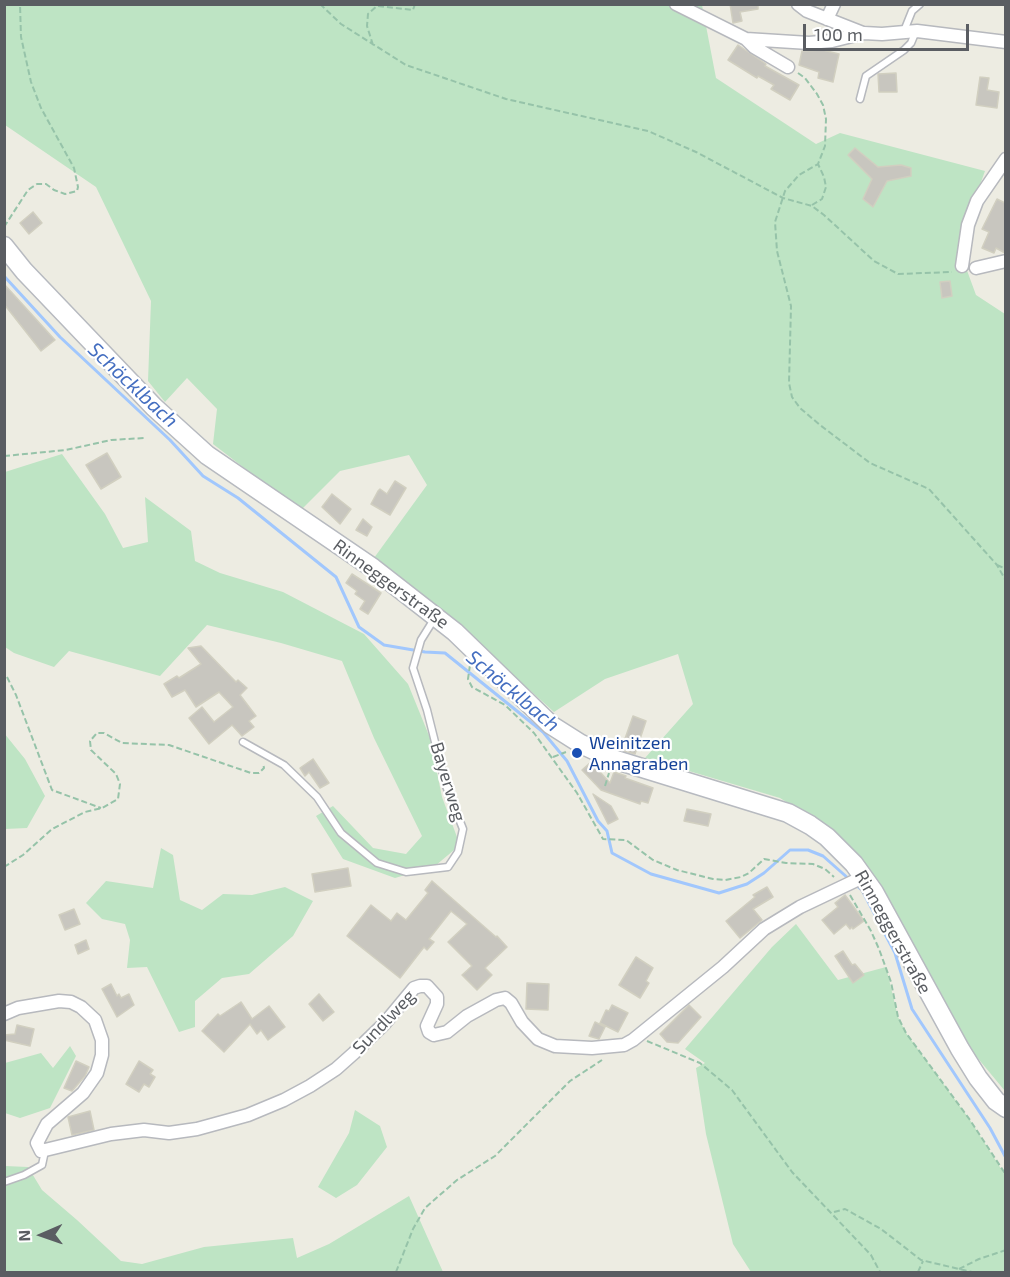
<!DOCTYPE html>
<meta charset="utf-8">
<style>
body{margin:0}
#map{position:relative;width:1010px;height:1277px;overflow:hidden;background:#edece2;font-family:"Exo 2",sans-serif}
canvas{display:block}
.frame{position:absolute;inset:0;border:6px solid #5a5d62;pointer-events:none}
.north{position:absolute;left:12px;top:1205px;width:60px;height:60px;-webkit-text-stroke:4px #fff;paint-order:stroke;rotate:268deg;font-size:16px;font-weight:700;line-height:24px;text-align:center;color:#5a5d62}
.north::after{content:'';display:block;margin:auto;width:21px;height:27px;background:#5a5d62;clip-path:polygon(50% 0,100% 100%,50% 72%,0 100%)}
.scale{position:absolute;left:803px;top:24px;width:166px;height:27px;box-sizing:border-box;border:3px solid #5a5d62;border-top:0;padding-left:8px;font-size:18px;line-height:21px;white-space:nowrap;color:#5a5d62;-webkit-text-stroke:4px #fff;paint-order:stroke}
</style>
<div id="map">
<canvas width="1010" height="1277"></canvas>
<div class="frame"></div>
<div class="north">N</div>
<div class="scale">100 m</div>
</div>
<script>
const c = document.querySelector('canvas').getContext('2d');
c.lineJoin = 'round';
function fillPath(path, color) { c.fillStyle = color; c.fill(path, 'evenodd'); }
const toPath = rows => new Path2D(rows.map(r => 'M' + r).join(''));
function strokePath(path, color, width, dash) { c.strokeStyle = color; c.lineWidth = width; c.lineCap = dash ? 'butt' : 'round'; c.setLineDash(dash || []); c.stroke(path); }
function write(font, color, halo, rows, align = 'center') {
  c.font = font + ' "Exo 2",sans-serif'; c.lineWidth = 4.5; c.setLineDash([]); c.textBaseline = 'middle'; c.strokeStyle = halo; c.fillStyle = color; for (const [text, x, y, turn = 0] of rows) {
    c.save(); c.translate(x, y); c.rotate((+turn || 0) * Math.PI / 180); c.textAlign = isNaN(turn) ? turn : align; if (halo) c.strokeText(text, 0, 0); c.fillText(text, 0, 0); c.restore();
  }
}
fillPath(toPath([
 [4,5,702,5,716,78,816,144,840,133,985,171,958,246,976,295,1005,314,1005,1091,961,1038,829,829,780,798,645,758,693,704,678,654,605,679,554,712,481,646,374,558,427,485,409,455,340,471,300,511,213,444,217,409,187,378,165,402,148,381,151,301,96,187,5,125],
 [62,454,105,514,123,548,148,542,145,497,191,531,195,561,220,573,283,592,364,634,408,684,430,738,442,797,460,845,435,866,395,878,343,859,316,816,333,806,373,848,406,854,422,836,374,738,342,661,281,643,207,625,160,676,69,651,54,667,14,653,5,647,5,472],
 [4,733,25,759,45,796,27,828,5,829],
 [161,848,173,855,180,900,202,910,223,894,252,895,285,887,313,901,293,936,249,974,222,978,195,1001,195,1027,179,1032,147,967,127,968,130,940,125,924,102,919,86,903,106,881,153,888],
 [796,924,838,980,886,967,898,1017,906,1033,970,1120,1005,1175,1005,1272,751,1272,733,1244,706,1134,696,1068,705,1063,685,1049,772,947],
 [70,1046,76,1056,50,1108,20,1118,5,1113,5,1063,41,1053,53,1068],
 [355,1110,380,1126,387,1147,357,1185,336,1198,318,1187,349,1133],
 [5,1166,28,1167,42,1190,77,1220,121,1261,142,1264,204,1247,293,1238,297,1258,329,1244,409,1196,443,1272,5,1272]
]), '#bee4c4');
strokePath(toPath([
 [4,276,60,337,170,440,203,476,238,498,336,577,359,627,384,645,425,652,445,653,543,732,567,761,598,821,607,831,612,853,651,874,719,893,747,884,764,873,790,850,808,850,823,856,849,879],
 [856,885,862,890,895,953,912,1009,990,1128,1006,1158]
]), '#a1c7fd', 3);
const building = toPath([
 [730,4,758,4,758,9,740,12,742,21,733,23,730,4],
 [738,45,766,64,765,66,799,85,790,100,771,89,774,85,758,76,757,78,728,60,738,45],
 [823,50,839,54,833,82,818,78,819,72,799,65,802,51,823,50],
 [896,73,897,92,879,92,878,74,896,73],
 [980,77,989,78,987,90,999,92,997,108,976,105,980,77],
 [855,148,878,167,901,165,911,168,911,176,887,181,873,207,863,199,872,179,848,155,855,148],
 [997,199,1005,203,1005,253,996,248,994,253,982,248,989,232,982,229,997,199],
 [33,212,42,223,29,234,20,223,33,212],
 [950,281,952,296,942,298,940,282,950,281],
 [4,284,55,340,41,351,4,304,4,284],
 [107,453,121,477,101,489,86,465,107,453],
 [395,481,406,488,390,515,371,504,378,491,380,489,387,494,395,481],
 [332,494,351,509,340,524,322,507,332,494],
 [363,519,372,527,367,536,356,530,363,519],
 [352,574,381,593,368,614,360,609,365,601,355,594,357,591,346,583,352,574],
 [201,646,236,682,238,680,247,688,240,695,256,716,249,721,254,727,242,736,232,725,209,744,189,718,202,707,214,722,233,707,219,692,196,707,185,690,172,697,164,684,177,676,179,678,201,664,188,648,201,646],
 [633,716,646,721,635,754,621,750,633,716],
 [313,759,329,783,320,788,309,772,305,776,300,768,313,759],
 [591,762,610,783,614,772,626,776,625,778,653,788,648,803,641,801,640,804,601,790,582,770,591,762],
 [593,794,611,806,618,819,608,824,593,794],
 [687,809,711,814,708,826,684,821,687,809],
 [348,868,351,886,315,892,312,874,348,868],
 [432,881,496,937,497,936,507,947,485,968,492,975,477,990,462,975,472,966,448,942,467,924,451,911,429,939,434,942,427,950,424,947,400,978,347,936,371,905,391,921,397,913,406,920,428,893,425,890,432,881],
 [767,887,773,897,753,909,762,920,740,938,726,921,755,897,753,895,767,887],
 [845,895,864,921,853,929,852,927,850,929,846,924,834,934,822,920,838,907,835,903,845,895],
 [74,909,80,924,65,930,59,915,74,909],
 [86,940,89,949,78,954,75,945,86,940],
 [843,951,852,965,855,964,864,975,853,983,835,956,843,951],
 [636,957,653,968,646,981,649,983,640,998,619,985,636,957],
 [527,983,549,984,548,1010,526,1009,527,983],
 [111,984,117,996,119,994,121,998,129,994,134,1005,117,1017,102,989,111,984],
 [319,994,334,1012,323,1021,309,1004,319,994],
 [241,1002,252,1019,269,1006,285,1027,268,1040,261,1030,257,1034,250,1024,224,1052,202,1031,218,1014,220,1016,241,1002],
 [612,1005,628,1013,618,1032,600,1023,606,1010,609,1011,612,1005],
 [689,1005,701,1017,678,1043,667,1042,660,1034,689,1005],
 [595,1022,605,1027,599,1039,589,1036,595,1022],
 [17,1025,34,1029,30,1046,4,1040,4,1035,15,1034,17,1025],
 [76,1061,89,1067,85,1076,72,1091,64,1088,76,1061],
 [139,1061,153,1070,150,1074,155,1077,149,1087,144,1084,139,1092,126,1084,139,1061],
 [90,1111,94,1130,72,1135,68,1117,90,1111]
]);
fillPath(building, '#c8c6bf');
strokePath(building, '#d1cfc0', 1.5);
const service = toPath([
 [904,31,912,11,920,4],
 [860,99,866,76,904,50,911,43,916,31],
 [243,742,284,765,317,797,341,833,377,863,406,872,448,867,458,852,463,829,446,786,427,710,413,668,421,640,431,624],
 [4,1182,24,1175,42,1165,45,1151]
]);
const minor = toPath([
 [676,4,746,39,754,47,788,67],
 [798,4,807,11,863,33],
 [827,19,834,4],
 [746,39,809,43,832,41,864,33,882,34,917,31,1006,42],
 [962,266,968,225,977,201,1006,159],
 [976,268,1006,261],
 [4,1014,18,1008,59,1001,71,1002,81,1007,95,1020,102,1040,102,1055,97,1073,83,1093,47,1124,37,1143,41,1151,111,1134,144,1130,169,1133,197,1129,248,1115,284,1100,310,1086,336,1069,354,1053,385,1023,414,988,420,986,427,986,437,997,437,1004,427,1026,429,1032,434,1035,447,1032,467,1016,496,1000,505,998,511,1003,522,1022,538,1039,555,1046,592,1048,624,1045,633,1040,723,967,764,929,800,907,863,877]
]);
const secondary = toPath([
 [4,246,24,271,154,407,207,455,373,568,455,632,551,725,581,744,613,759,788,813,810,825,827,837,854,864,874,892,960,1049,978,1078,996,1101,1006,1108]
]);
strokePath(service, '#b7b9be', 9);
strokePath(minor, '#b7b9be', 15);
strokePath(secondary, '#b7bac0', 21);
strokePath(toPath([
 [320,4,341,24,406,65,506,99,648,131,696,152,783,198,812,206,824,215,874,261,898,274,952,272],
 [373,45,367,26,368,14,377,6,413,10,415,4],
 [798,73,805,78,817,94,823,105,826,119,825,146,818,164,799,175,785,191,775,222,777,251,791,306,789,383,792,397,800,408,820,425,870,463,929,489,997,565,1006,581],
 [812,205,822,199,826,187,824,177,818,164],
 [4,227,28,190,37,184,46,184,54,190,65,194,77,191,78,187,74,168,41,108,31,82,21,37,20,4],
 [4,456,66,450,111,440,144,438],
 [997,565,1006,569],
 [470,665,468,679,472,687,505,705,534,733,577,793,603,839,626,840,653,860,677,870,713,879,725,880,741,877,749,873,764,859,786,863,813,864,825,869,834,877],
 [7,677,16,695,52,790,101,808],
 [553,757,566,752],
 [605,786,609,773],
 [4,867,23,855,52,829,85,812,102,808,118,799,120,784,116,774,91,750,90,741,97,733,104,733,122,743,169,745,251,773,259,773,264,768,263,763],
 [850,895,871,931,879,949,891,982,898,1017,906,1033,970,1120,1006,1175],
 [647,1041,700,1063,732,1090,792,1172,871,1255,880,1272],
 [834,1212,845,1209,881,1229,921,1260,972,1272],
 [959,1269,979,1259,1006,1250],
 [396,1272,413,1229,425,1208,457,1180,495,1156,570,1081,602,1060],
 [918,1272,923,1261]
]), '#96c3a9', 2, [6, 3]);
strokePath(service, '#fff', 6);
strokePath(minor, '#fff', 12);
strokePath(secondary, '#fff', 18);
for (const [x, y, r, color] of [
 [577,753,6,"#1a4fb4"]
]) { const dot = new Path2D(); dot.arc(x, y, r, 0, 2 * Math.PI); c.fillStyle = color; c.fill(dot); strokePath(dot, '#fff', 2); }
write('18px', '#5a5d62', '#fff', [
 ["Rinneggerstraße",391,584,36],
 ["Bayerweg",448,782,73],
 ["Rinneggerstraße",893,932,61],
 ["Sundlweg",384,1022,-46]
]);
write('18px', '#164399', '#fff', [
 ["Weinitzen",589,743],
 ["Annagraben",589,764]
], 'left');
write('italic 20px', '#446ec0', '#fff', [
 ["Schöcklbach",133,385,43],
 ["Schöcklbach",513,691,40]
]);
</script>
